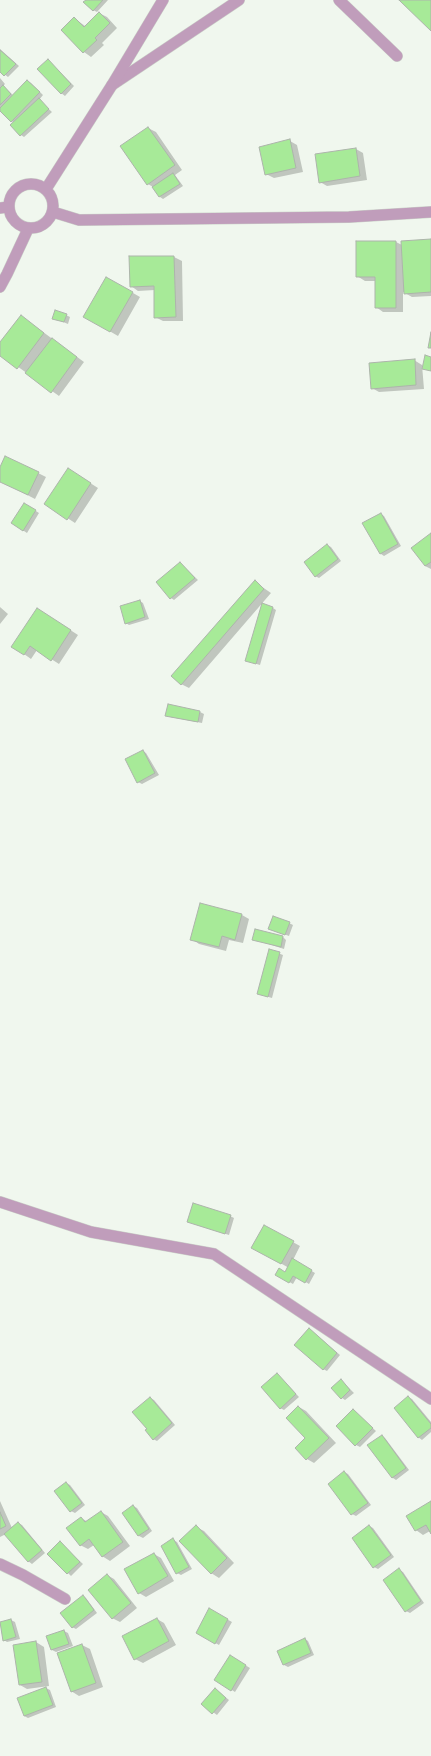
<!DOCTYPE html>
<style>
body{margin:0}
canvas{display:block;background:#f0f7ee}
</style>
<canvas width="431" height="1756"></canvas>
<script>
const c = document.querySelector('canvas').getContext('2d');
c.lineJoin = 'round';
function fillPath(path, color) { c.fillStyle = color; c.fill(path, 'evenodd'); }
const toPath = rows => new Path2D(rows.map(r => 'M' + r).join(''));
function strokePath(path, color, width, dash) { c.strokeStyle = color; c.lineWidth = width; c.lineCap = dash ? 'butt' : 'round'; c.setLineDash(dash || []); c.stroke(path); }
fillPath(toPath([
 [87,0,108,0,97,12,93,10],
 [99,13,107,17,117,28,102,43,104,45,91,57,84,52,63,30,74,18,85,26],
 [0,49,19,66,8,77,0,71],
 [48,60,74,86,65,96,61,93],
 [0,78,5,84,3,86,14,96,28,81,31,83,43,95,39,100,52,112,24,137,21,135,14,123,0,110],
 [148,128,156,132,182,170,175,175,183,186,163,199,160,197,153,187,148,184],
 [290,141,297,145,303,172,274,178,266,174],
 [356,149,363,153,367,180,327,186,320,182],
 [431,240,431,296,412,297,403,292,403,312,383,312,376,307,376,281,365,281,357,276,357,242,396,242,402,245],
 [130,257,174,257,182,261,183,321,163,321,155,317,155,290,138,291,131,286],
 [107,278,140,297,118,336,85,317],
 [66,315,70,317,68,324,53,318],
 [28,321,84,362,59,396,0,354,0,344],
 [414,360,422,365,424,389,379,392,372,388],
 [0,470,38,473,46,477,35,499,0,481],
 [76,474,98,488,75,523,46,504],
 [25,504,39,513,27,533,12,523],
 [381,514,384,516,401,546,384,556,381,554],
 [431,534,431,569,425,566],
 [327,545,331,547,341,561,319,578,315,576],
 [180,563,198,580,174,600,171,598],
 [255,582,271,593,189,688,181,684],
 [140,601,143,603,149,619,129,625,126,623],
 [0,607,8,614,0,624],
 [273,608,276,610,260,665,250,662],
 [44,613,78,635,59,664,37,650,31,659,24,654],
 [169,706,200,712,204,714,202,723,170,717,167,715],
 [143,751,146,753,159,775,142,784,138,782],
 [201,904,242,915,249,919,243,943,229,940,226,951,199,944,192,939],
 [289,923,293,925,289,936,270,929],
 [283,937,286,940,284,949,253,939],
 [270,950,283,955,272,998,258,994],
 [230,1216,234,1218,229,1235,188,1222],
 [264,1226,300,1246,293,1260,315,1273,309,1284,297,1277,293,1284,277,1275,286,1273,289,1268,252,1247],
 [313,1332,340,1355,327,1371,323,1369],
 [277,1374,299,1397,284,1410,280,1408],
 [341,1380,354,1393,345,1400,342,1398],
 [408,1397,412,1399,431,1422,431,1432,422,1440,418,1437],
 [150,1398,154,1400,175,1425,157,1441,153,1439,148,1429],
 [299,1407,306,1411,336,1443,314,1463,307,1459,306,1438],
 [353,1410,376,1431,360,1447,356,1445],
 [382,1436,385,1438,409,1470,396,1480,393,1478,369,1445],
 [344,1472,348,1474,371,1505,356,1516,352,1514],
 [66,1483,70,1485,85,1505,75,1513,71,1511],
 [0,1501,12,1528,18,1523,22,1525,45,1553,32,1564,28,1561,6,1534,0,1537],
 [431,1502,431,1532,430,1531,423,1535,416,1530],
 [133,1506,137,1508,152,1531,143,1538,139,1536,124,1513],
 [101,1512,108,1516,130,1546,110,1561,102,1556,94,1545,88,1549,80,1545,81,1518,88,1522],
 [369,1526,373,1528,394,1557,378,1569,374,1567],
 [196,1527,204,1531,234,1563,219,1578,211,1573],
 [173,1540,177,1542,192,1569,181,1575,177,1573],
 [60,1543,83,1564,71,1576,68,1573],
 [154,1554,161,1558,174,1581,146,1597,139,1593],
 [399,1570,403,1572,424,1603,410,1613,406,1611],
 [107,1575,114,1579,137,1608,120,1622,112,1618],
 [83,1596,86,1598,97,1613,76,1629,72,1627],
 [210,1610,232,1622,219,1645,197,1633],
 [157,1619,164,1623,176,1645,143,1663,135,1659],
 [11,1620,15,1622,20,1639,7,1642,4,1640,0,1623],
 [64,1631,68,1633,73,1646,56,1652,52,1650,48,1636],
 [305,1639,308,1641,314,1655,288,1667,284,1665,279,1651],
 [36,1642,44,1647,49,1686,27,1689,20,1685,14,1646],
 [82,1645,90,1649,103,1687,79,1696,71,1691],
 [230,1656,250,1668,235,1692,216,1680],
 [46,1688,50,1690,56,1707,28,1718,24,1716],
 [218,1691,229,1700,217,1715,202,1704]
]), '#0003');
const building = toPath([
 [86,0,103,0,93,11,83,2,86,0],
 [399,0,431,0,431,31,399,0],
 [99,12,110,23,95,38,97,40,83,53,61,30,74,17,84,27,99,12],
 [0,50,16,64,4,76,0,72,0,50],
 [48,59,71,84,61,94,37,69,48,59],
 [27,80,40,92,11,122,0,111,0,108,27,80],
 [3,85,11,94,0,105,0,88,3,85],
 [39,98,49,109,20,136,10,125,39,98],
 [148,127,175,165,147,185,120,146,148,127],
 [290,139,296,168,265,175,259,147,290,139],
 [356,148,360,176,319,183,315,154,356,148],
 [173,173,180,184,159,197,152,187,173,173],
 [431,239,431,292,404,294,401,241,431,239],
 [356,241,396,241,396,308,375,308,375,277,356,277,356,241],
 [129,256,174,256,176,317,154,318,154,286,130,287,129,256],
 [106,277,133,292,110,332,83,317,106,277],
 [55,310,67,314,64,322,52,319,55,310],
 [21,315,44,333,17,369,0,356,0,342,21,315],
 [431,332,431,348,428,348,431,332],
 [52,338,77,357,51,393,25,373,52,338],
 [425,355,431,357,431,371,422,369,425,355],
 [415,359,416,385,371,389,369,363,415,359],
 [5,456,39,472,28,495,0,482,0,467,5,456],
 [68,468,91,483,67,520,44,504,68,468],
 [24,503,36,510,23,531,11,523,24,503],
 [381,513,398,544,380,554,362,523,381,513],
 [431,533,431,562,425,566,411,548,431,533],
 [327,544,338,559,315,577,304,562,327,544],
 [180,562,195,578,170,599,156,582,180,562],
 [255,580,264,589,181,685,171,676,255,580],
 [140,600,145,617,125,624,120,606,140,600],
 [262,603,273,607,256,664,245,661,262,603],
 [37,608,71,630,51,661,30,646,24,655,11,647,37,608],
 [168,704,200,711,198,722,165,716,168,704],
 [143,750,155,773,137,783,125,759,143,750],
 [200,903,242,914,235,940,222,936,219,947,190,940,200,903],
 [273,916,290,922,285,935,268,929,273,916],
 [255,929,283,936,281,947,252,940,255,929],
 [269,949,280,952,268,997,257,994,269,949],
 [193,1203,231,1215,225,1234,187,1222,193,1203],
 [264,1225,294,1241,281,1264,251,1248,264,1225],
 [292,1258,312,1270,305,1283,293,1276,289,1283,275,1275,279,1268,285,1272,292,1258],
 [309,1328,337,1353,323,1370,294,1345,309,1328],
 [277,1373,296,1394,280,1409,261,1387,277,1373],
 [341,1379,350,1390,341,1399,331,1388,341,1379],
 [408,1396,431,1424,431,1428,418,1438,394,1408,408,1396],
 [150,1397,172,1423,153,1440,145,1430,147,1429,132,1412,150,1397],
 [298,1406,329,1438,306,1460,295,1448,305,1438,286,1418,298,1406],
 [353,1409,373,1428,355,1446,336,1426,353,1409],
 [382,1435,406,1468,392,1478,367,1445,382,1435],
 [344,1471,368,1503,351,1515,328,1484,344,1471],
 [66,1482,82,1503,70,1512,54,1491,66,1482],
 [431,1501,431,1534,426,1525,415,1531,406,1516,431,1501],
 [133,1505,149,1529,138,1536,122,1513,133,1505],
 [101,1511,123,1542,102,1557,89,1539,80,1546,66,1528,81,1517,85,1522,101,1511],
 [0,1512,6,1526,0,1529,0,1512],
 [18,1522,42,1550,28,1562,4,1534,18,1522],
 [196,1525,227,1558,211,1574,179,1541,196,1525],
 [369,1525,391,1555,373,1568,352,1538,369,1525],
 [173,1538,189,1567,176,1574,161,1546,173,1538],
 [60,1541,80,1562,67,1574,47,1554,60,1541],
 [154,1553,168,1576,138,1594,124,1569,154,1553],
 [399,1568,421,1601,405,1612,383,1580,399,1568],
 [107,1574,131,1603,112,1619,88,1590,107,1574],
 [83,1595,94,1610,72,1628,60,1613,83,1595],
 [209,1608,228,1619,215,1644,196,1633,209,1608],
 [157,1618,169,1641,134,1660,122,1636,157,1618],
 [11,1619,16,1637,3,1641,0,1622,11,1619],
 [64,1630,69,1644,51,1650,46,1636,64,1630],
 [305,1638,311,1653,283,1665,277,1651,305,1638],
 [36,1641,42,1682,19,1685,13,1645,36,1641],
 [82,1644,96,1683,71,1692,57,1653,82,1644],
 [230,1655,246,1665,231,1691,214,1680,230,1655],
 [46,1687,53,1705,24,1716,17,1698,46,1687],
 [215,1688,226,1698,212,1714,201,1704,215,1688]
]);
fillPath(building, '#a7ea98');
strokePath(building, '#adb4ab', 1);
const service = toPath([
 [339,0,397,56],
 [112,85,239,0]
]);
const minor = toPath([
 [0,208,8,207],
 [0,1202,91,1232,214,1254,431,1399],
 [0,1564,23,1575,65,1599]
]);
const tertiary = toPath([
 '9 206a22 22 0 1 1 44 0a22 22 0 1 1-44 0Z',
 [46,189,112,85,163,0],
 [53,212,79,220,349,217,431,212],
 [0,287,7,274,28,229]
]);
strokePath(service, '#cbd1c9', 12);
strokePath(minor, '#cbd1c9', 12);
strokePath(tertiary, '#cbd1c9', 12);
strokePath(service, '#c09dbb', 11);
strokePath(minor, '#c09dbb', 11);
strokePath(tertiary, '#c09dbb', 11);
</script>
